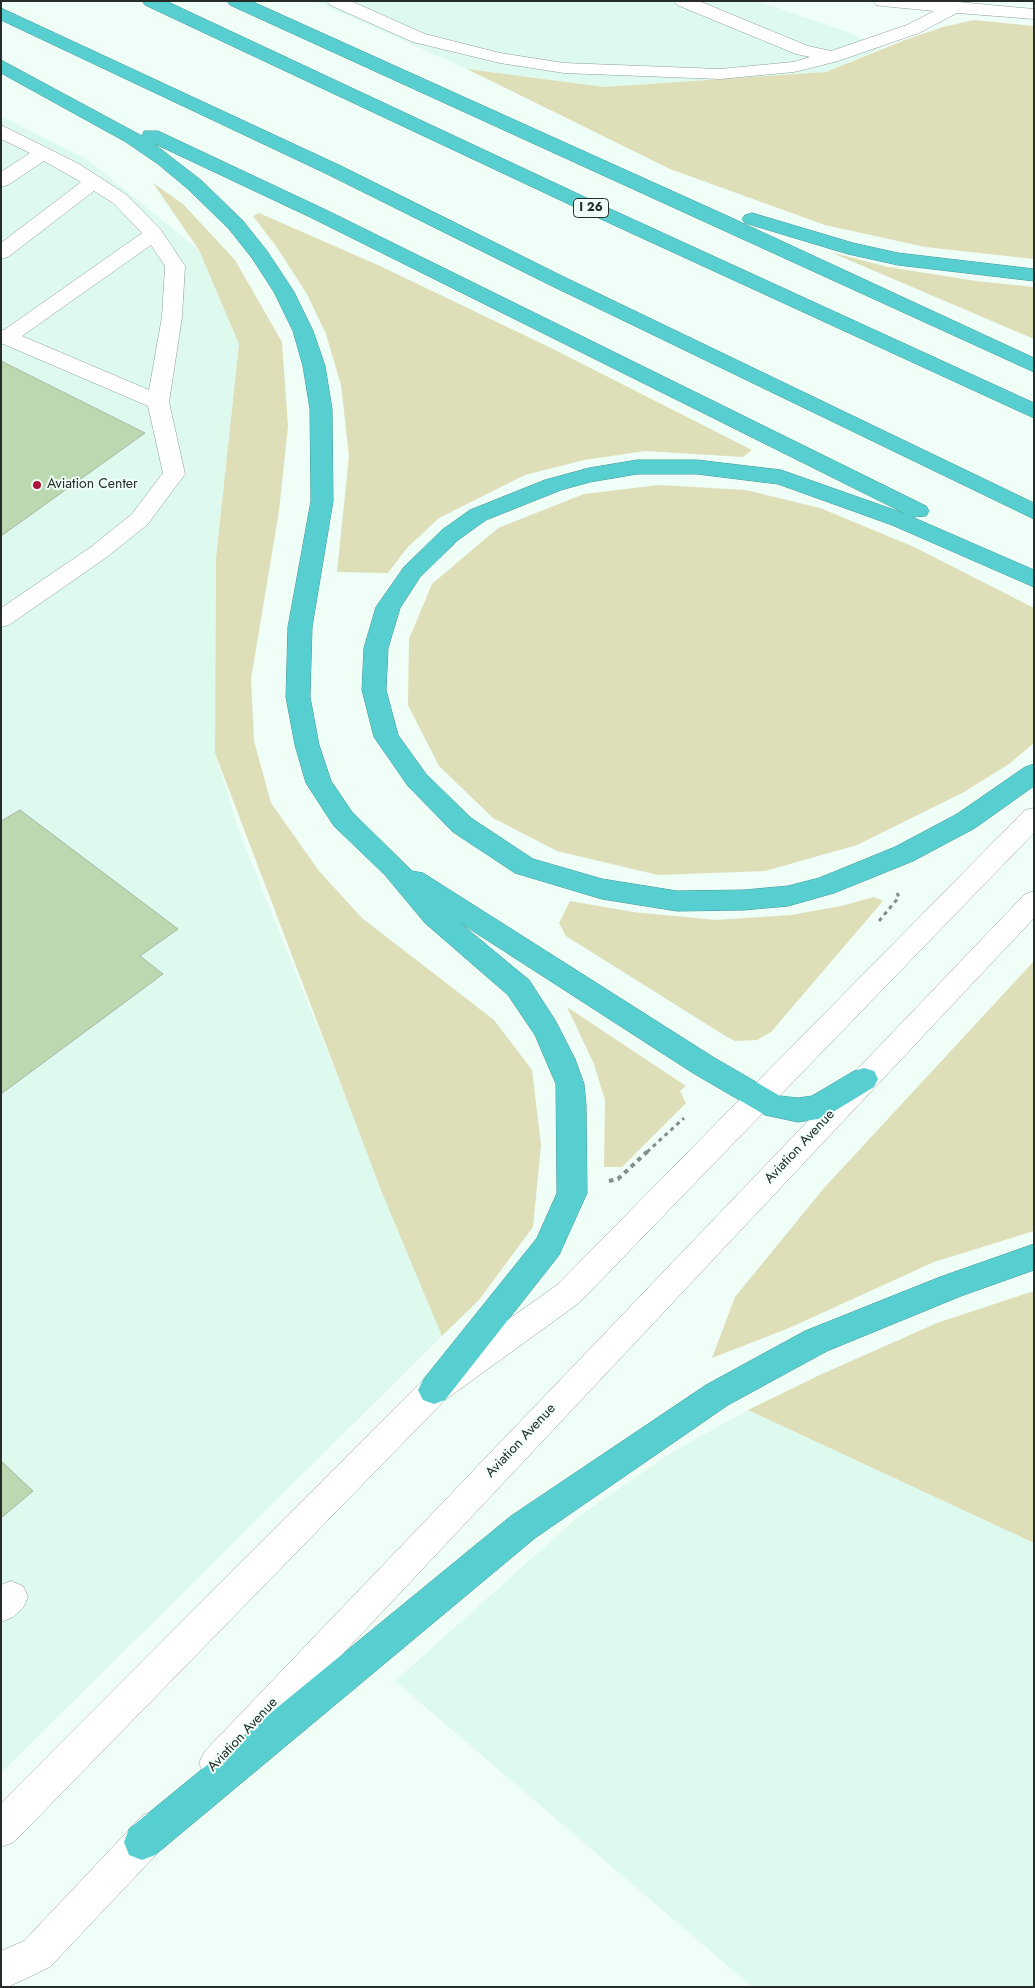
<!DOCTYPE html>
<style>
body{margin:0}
#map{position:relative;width:1035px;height:1988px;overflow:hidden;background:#effef7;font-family:Jost,sans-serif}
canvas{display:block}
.frame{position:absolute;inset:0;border:2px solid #252c29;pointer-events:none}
</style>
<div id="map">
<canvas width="1035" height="1988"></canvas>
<div class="frame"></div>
</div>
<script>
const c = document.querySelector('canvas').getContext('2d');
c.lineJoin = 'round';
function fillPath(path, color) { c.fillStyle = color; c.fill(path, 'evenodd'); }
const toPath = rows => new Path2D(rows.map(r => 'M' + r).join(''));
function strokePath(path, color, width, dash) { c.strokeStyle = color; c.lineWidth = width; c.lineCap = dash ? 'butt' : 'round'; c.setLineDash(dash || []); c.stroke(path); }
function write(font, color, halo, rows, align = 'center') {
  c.font = font + ' Jost,sans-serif'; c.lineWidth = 4; c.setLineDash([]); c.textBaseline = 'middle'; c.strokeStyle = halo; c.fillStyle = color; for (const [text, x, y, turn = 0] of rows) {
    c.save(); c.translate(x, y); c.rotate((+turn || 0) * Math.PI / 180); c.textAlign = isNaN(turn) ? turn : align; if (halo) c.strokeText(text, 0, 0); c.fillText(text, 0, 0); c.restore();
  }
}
fillPath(toPath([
 [315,1,757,1,848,32,882,48,826,72,604,87,467,69],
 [1,116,88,160,199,250,239,344,216,558,215,753,241,837,442,1336,1,1773],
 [748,1410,1034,1543,1034,1987,749,1987,750,1985,395,1681,579,1516,674,1451]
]), '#defaee');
fillPath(toPath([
 [974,20,1034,26,1034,259,925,247,825,225,670,169,467,69,604,87,826,72,905,40,943,27],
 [153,183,183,204,235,260,282,342,288,426,279,511,251,679,254,741,271,803,319,871,362,918,494,1020,532,1070,541,1145,533,1227,479,1300,442,1336,383,1195,215,753,216,558,239,344,199,250],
 [259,213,380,266,549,347,752,450,743,457,645,451,584,460,525,475,439,518,407,548,388,573,337,572,349,456,341,385,326,334,307,294,276,246,253,216],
 [830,252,888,267,976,281,1034,287,1034,339],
 [659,485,746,490,820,508,914,547,1034,608,1034,743,1009,764,964,792,857,845,765,871,658,875,557,851,493,818,439,766,408,705,409,639,432,584,498,528,584,494],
 [874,897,883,901,771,1032,757,1040,735,1041,727,1037,566,936,559,923,570,901,633,912,716,920,791,915,841,906],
 [1034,961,1034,1231,934,1262,789,1328,712,1358,735,1297,824,1188],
 [567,1007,686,1086,680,1091,686,1103,622,1167,604,1167,605,1100,594,1064],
 [1034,1291,1034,1543,748,1410,822,1374,937,1323]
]), '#dedeb8');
const building = toPath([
 [1,361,145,433,1,536,1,361],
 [20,810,178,929,140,956,163,974,1,1094,1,821,20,810],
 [1,1461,33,1491,1,1518,1,1461]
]);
fillPath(building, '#bbd8b0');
strokePath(building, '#abb5a7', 1);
const minor = toPath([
 [327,1,351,1,425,34,500,53,564,63,720,69,793,62,810,57,796,54,677,5,674,1,699,1,808,46,831,51,907,25,934,11,882,6,876,5,873,1,947,1,1034,9,1034,19,957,13,919,33,838,61,794,72,720,79,564,73,500,63,413,42,330,5,327,1],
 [1,125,79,164,127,195,161,230,185,266,182,317,169,402,185,474,148,524,107,557,9,625,1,627,1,608,91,547,132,514,163,473,148,406,1,343,1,329,4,330,142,233,113,203,94,191,8,257,1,259,1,243,81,182,44,161,8,185,1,187,1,172,30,153,1,139,1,125],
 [151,245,165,266,162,317,149,390,22,336,151,245],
 [1034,808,1034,833,579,1303,445,1400,14,1842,1,1847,1,1803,423,1380,557,1285,1025,810,1034,808],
 [1034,891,1034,918,229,1775,217,1781,205,1775,199,1763,205,1751,1025,894,1034,891],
 [11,1581,23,1586,28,1597,23,1608,13,1617,1,1622,1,1585,11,1581],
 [156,1810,169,1815,174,1828,169,1841,50,1967,8,1987,1,1987,1,1951,24,1941,143,1815,156,1810]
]);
const highway = toPath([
 [142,1,166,1,606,207,1034,403,1034,418,592,215,145,5,142,1],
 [227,1,251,1,723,214,1034,358,1034,372,230,5,227,1],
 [1,8,341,166,562,276,1034,503,1034,519,548,284,327,174,1,20,1,8],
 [1,60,142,136,144,131,158,131,326,210,926,506,929,511,926,516,912,517,1034,570,1034,587,892,525,778,484,697,474,637,474,590,482,561,490,486,520,458,540,420,577,400,608,388,648,386,690,398,735,426,774,471,818,533,859,602,879,677,891,744,890,788,886,819,878,895,847,957,814,1025,767,1034,764,1034,786,975,828,913,861,834,893,788,906,744,910,677,911,602,899,515,873,453,832,408,786,374,737,362,690,364,648,376,607,404,567,442,530,470,510,545,480,589,468,637,460,697,460,781,470,906,514,312,218,153,143,202,181,243,221,267,251,294,292,313,331,325,366,332,409,333,501,312,627,310,697,319,745,331,781,352,812,412,871,423,873,713,1057,780,1096,798,1098,812,1096,854,1071,864,1068,874,1071,878,1079,874,1087,828,1115,818,1119,798,1122,765,1115,693,1073,459,922,529,980,555,1020,575,1059,584,1084,586,1105,587,1193,559,1255,445,1400,434,1404,423,1400,418,1390,423,1380,537,1238,557,1193,556,1084,535,1035,508,995,425,923,385,875,334,826,306,783,295,745,286,697,288,627,311,501,310,409,303,366,293,331,274,292,252,258,229,229,188,189,158,164,126,142,1,73,1,60],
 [752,213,853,243,898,253,1034,269,1034,281,898,265,848,254,745,223,742,219,745,215,752,213],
 [1034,1244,1034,1270,961,1296,827,1351,728,1405,535,1538,155,1855,142,1860,129,1855,124,1842,129,1829,511,1516,706,1385,805,1331,940,1277,1034,1244]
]);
strokePath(minor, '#8d9f97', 1);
strokePath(highway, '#469696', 1);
strokePath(toPath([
 [879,921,899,897,897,893],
 [647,1152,684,1118]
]), '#838e89', 3, [4, 4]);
strokePath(toPath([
 [609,1181,618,1179,648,1151]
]), '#838e89', 4, [4.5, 4.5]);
fillPath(minor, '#fff');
fillPath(highway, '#57cfd1');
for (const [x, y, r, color] of [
 [37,485,5,"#aa1437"]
]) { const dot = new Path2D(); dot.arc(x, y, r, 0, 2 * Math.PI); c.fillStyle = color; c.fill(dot); strokePath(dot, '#effef7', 2); }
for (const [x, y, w] of [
 [591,208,35]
]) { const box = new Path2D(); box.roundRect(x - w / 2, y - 9.5, w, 19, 4); c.fillStyle = '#effef7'; c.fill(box); strokePath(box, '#252c29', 1); }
write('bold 12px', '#252c29', null, [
 ["I 26",591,208]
]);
write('14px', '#252c29', '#effef7', [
 ["Aviation Center",47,485]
], 'left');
write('14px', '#252c29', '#effef7', [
 ["Aviation Avenue",800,1147,-47],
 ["Aviation Avenue",521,1441,-47],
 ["Aviation Avenue",243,1735,-47]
]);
</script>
